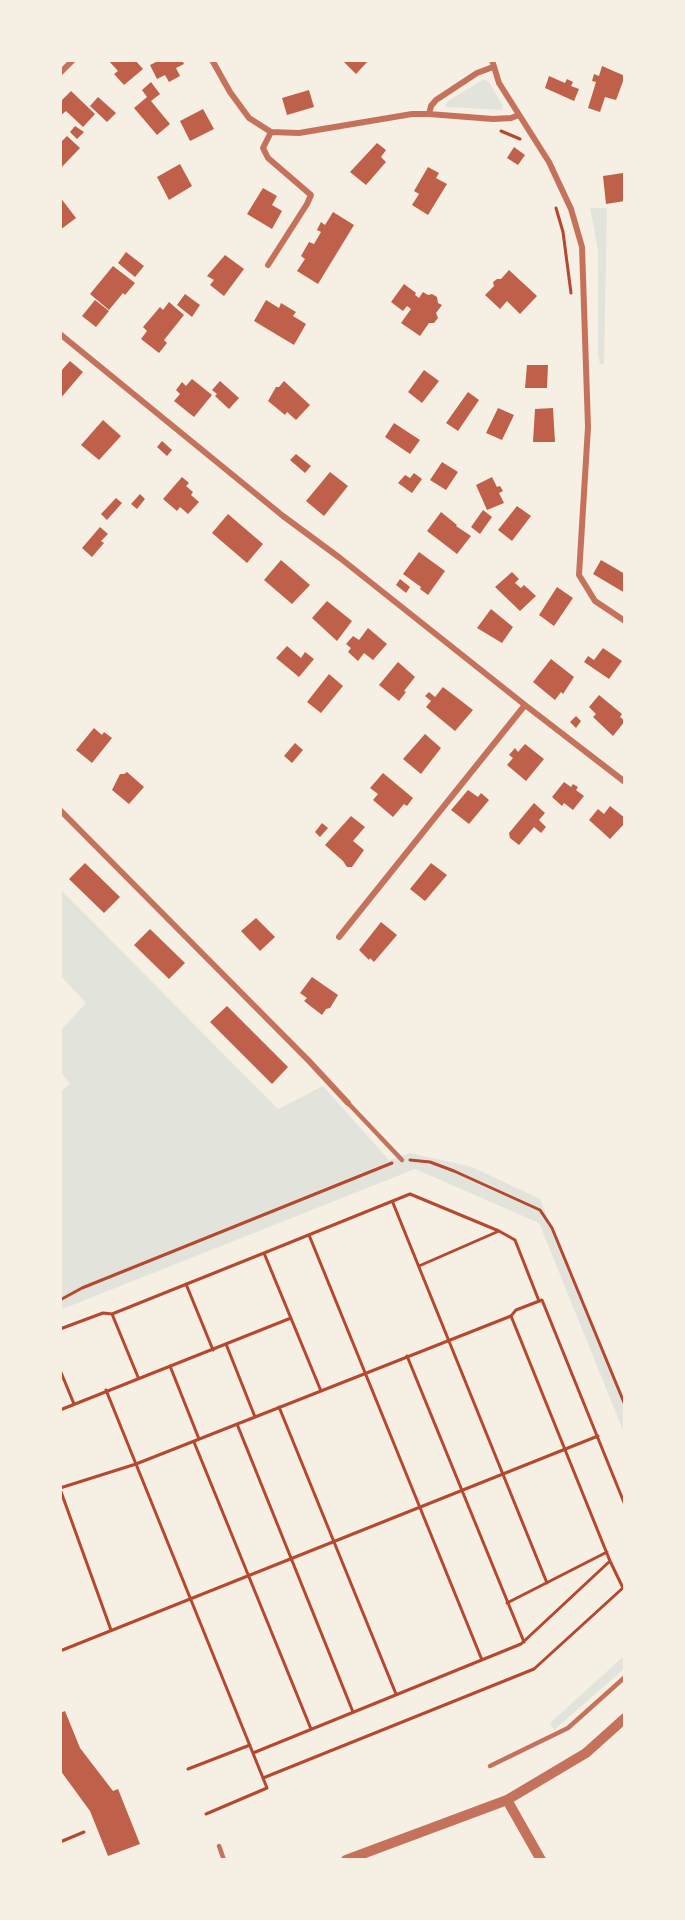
<!DOCTYPE html>
<style>
body{margin:0}
#map{position:relative;width:685px;height:1920px;overflow:hidden;background:#f6efe4;font-family:Karla,sans-serif}
canvas{display:block}
.frame{position:absolute;inset:0;border:62px solid #f6efe4;pointer-events:none}
</style>
<div id="map">
<canvas width="685" height="1920"></canvas>
<div class="frame"></div>
</div>
<script>
const c = document.querySelector('canvas').getContext('2d');
c.lineJoin = 'round';
function fillPath(path, color) { c.fillStyle = color; c.fill(path, 'evenodd'); }
const toPath = rows => new Path2D(rows.map(r => 'M' + r).join(''));
function strokePath(path, color, width, dash) { c.strokeStyle = color; c.lineWidth = width; c.lineCap = dash ? 'butt' : 'round'; c.setLineDash(dash || []); c.stroke(path); }
fillPath(toPath([
 [484,79,489,82,503,106,502,110,446,107,445,104,448,101],
 [590,208,607,208,604,364,600,364,598,354,598,250],
 [60,889,278,1109,323,1086,389,1160,410,1153,472,1167,540,1199,625,1400,625,1435,539,1223,415,1169,60,1310,60,1092,70,1084,60,1071,60,1031,86,1003,60,975],
 [625,1655,625,1668,554,1730,550,1723]
]), '#e2e4dc');
fillPath(toPath([
 [108,60,135,60,143,69,124,85,114,74,118,71],
 [160,60,182,60,184,64,176,68,180,76,169,82,165,75,157,79,150,65],
 [342,60,369,60,356,74],
 [602,66,625,76,616,100,605,97,600,112,588,108,596,82,592,81,594,74,599,76],
 [549,76,565,83,567,79,573,82,571,86,579,89,574,101,545,88],
 [151,82,160,94,151,101,170,124,157,135,134,108,147,97,142,90],
 [309,90,314,107,287,115,282,98],
 [71,91,95,114,83,127,66,111,60,116,60,102],
 [98,97,116,113,107,122,90,106],
 [203,109,214,129,190,141,180,121],
 [75,126,84,132,77,139,70,132],
 [67,136,80,148,60,169,60,143],
 [377,143,386,150,381,157,386,162,366,185,350,172],
 [514,147,525,155,518,165,507,158],
 [180,164,192,186,169,200,157,177],
 [428,167,439,173,436,178,447,184,428,215,412,205,419,194,414,191],
 [623,173,625,201,606,204,603,176],
 [263,188,277,196,272,205,282,211,272,229,247,214],
 [60,197,76,218,60,230],
 [333,212,354,225,318,284,297,271,305,259,301,256,309,242,314,244,321,232,317,230,321,222,325,225],
 [126,252,144,266,135,277,118,263],
 [225,255,244,269,224,296,210,285,214,280,207,276],
 [113,266,135,283,125,295,123,293,109,310,90,294],
 [509,270,537,296,520,314,507,301,500,309,485,295,494,286,493,282,497,279,501,279],
 [404,284,416,293,415,295,419,298,423,292,428,295,432,294,437,297,438,303,442,305,436,313,438,318,434,323,429,323,420,336,401,323,411,309,407,306,403,311,391,302],
 [185,294,200,305,192,317,177,305],
 [95,300,109,311,96,327,82,316],
 [266,300,279,308,281,303,296,312,293,316,306,324,294,345,254,321],
 [169,302,184,315,164,340,167,343,159,353,141,339,147,331,143,327,160,307,163,310],
 [70,361,83,372,60,399,60,372],
 [527,365,548,365,547,388,525,388],
 [424,370,439,381,422,403,408,392],
 [192,379,212,395,194,417,174,401,180,394,176,390,182,382,186,386],
 [220,381,239,398,229,409,215,396,217,394,212,390],
 [284,381,310,405,296,420,287,412,285,415,268,401,276,387,279,387],
 [468,392,479,400,458,431,446,423],
 [498,408,514,415,502,440,486,433],
 [553,408,555,442,533,442,535,409],
 [103,420,121,436,99,460,81,445],
 [394,423,420,440,410,454,385,437],
 [162,441,172,450,167,456,157,447],
 [296,454,311,466,305,473,290,460],
 [442,462,458,472,446,490,430,480],
 [330,472,348,486,324,516,306,501],
 [414,473,422,479,412,493,398,483,405,475,410,478],
 [182,477,189,483,186,486,193,492,191,495,199,502,188,514,180,507,177,511,163,499],
 [492,477,497,487,500,486,503,491,499,493,504,503,487,510,476,485],
 [140,494,145,499,137,509,131,504],
 [116,498,122,503,107,520,101,514],
 [517,506,531,516,512,541,498,530],
 [483,510,492,517,480,534,471,527],
 [441,512,457,525,456,526,471,536,457,554,427,531],
 [228,514,263,544,247,563,212,533],
 [100,527,108,534,101,541,104,543,92,557,82,548],
 [419,552,445,571,428,595,420,589,421,587,403,574],
 [281,560,310,585,292,604,264,580],
 [601,560,625,574,625,593,593,574],
 [512,572,519,579,515,583,521,588,524,585,536,596,520,611,495,587],
 [400,579,410,587,406,593,396,585],
 [557,587,573,598,554,626,539,615],
 [327,601,352,621,337,641,312,618],
 [491,609,513,627,502,643,477,628],
 [368,628,387,644,373,660,364,653,358,661,348,652,351,648,346,644,353,636,359,640],
 [287,646,301,658,305,652,314,659,299,677,276,658],
 [603,648,622,661,609,679,584,662,588,656,594,660],
 [551,659,574,677,563,694,561,692,555,700,533,682],
 [398,662,415,677,404,691,406,692,399,701,379,685],
 [329,674,343,686,321,713,307,702],
 [443,687,473,710,455,731,426,707,431,701,425,696,429,692,435,697],
 [599,695,622,714,620,717,625,721,613,736,593,717,596,714,589,707],
 [576,716,581,721,576,728,570,722],
 [94,728,102,735,104,732,112,738,92,763,76,750],
 [425,734,441,748,421,774,403,759],
 [295,743,303,750,292,763,284,756],
 [525,744,544,759,526,781,507,765,513,758,509,755,515,748,518,752],
 [127,772,144,787,129,804,112,790,120,774,124,774],
 [383,773,413,798,407,806,404,804,393,817,373,800,378,794,370,788],
 [564,782,571,787,573,784,578,787,576,790,584,796,573,810,564,803,562,806,552,797],
 [468,790,478,797,481,793,489,800,469,824,451,810],
 [534,803,545,813,539,820,546,827,541,833,534,827,519,845,510,838,509,833],
 [610,806,625,818,625,823,610,839,589,820,598,809,604,814],
 [351,816,365,827,353,841,364,850,352,867,347,867,343,861,325,845],
 [322,823,328,828,320,837,315,832],
 [85,863,120,897,104,913,69,879],
 [431,863,447,875,425,901,410,889],
 [256,918,275,937,260,951,241,931],
 [381,922,397,935,374,962,370,958,369,960,359,950],
 [150,929,185,963,169,979,134,945],
 [312,977,338,995,330,1008,326,1009,322,1015,304,1001,307,998,300,993],
 [227,1006,288,1067,272,1084,210,1022],
 [65,1711,80,1748,113,1791,118,1789,140,1844,108,1856,90,1811,60,1770,60,1713]
]), '#bf614a');
strokePath(toPath([
 [501,131,520,139],
 [556,208,563,232,571,293],
 [410,1160,430,1162,454,1171,540,1210,552,1228,625,1405],
 [393,1203,547,1583],
 [309,1235,482,1660],
 [264,1253,410,1194,499,1231,515,1240,539,1301],
 [419,1266,499,1231],
 [186,1284,213,1350],
 [60,1300,82,1288,392,1163],
 [60,1329,103,1313,112,1314],
 [226,1344,255,1417],
 [407,1356,524,1642],
 [170,1366,199,1439],
 [60,1370,74,1404],
 [138,1377,112,1314,264,1253,321,1391],
 [106,1390,263,1778,534,1669,625,1586],
 [279,1407,396,1694],
 [60,1410,291,1318],
 [237,1424,353,1712],
 [194,1442,311,1729],
 [60,1488,136,1464,511,1316,516,1310,542,1300,625,1505],
 [60,1489,111,1630],
 [610,1561,623,1588],
 [507,1603,607,1552],
 [60,1651,598,1436],
 [253,1753,521,1644,610,1561,511,1316],
 [188,1769,250,1745],
 [206,1814,267,1788,263,1778],
 [60,1842,84,1832]
]), '#b5482f', 3);
strokePath(toPath([
 [348,1103,402,1160],
 [490,1766,568,1728,625,1677],
 [219,1846,224,1860]
]), '#c5725c', 4.5);
strokePath(toPath([
 [212,60,230,92,249,118,271,132,299,133,412,114,429,114,493,119,511,118,519,115],
 [492,60,499,83,549,162,571,209,582,247,588,427,579,575,595,601,625,621],
 [60,73,73,60],
 [429,114,431,106,436,100,477,73,493,67],
 [268,265,307,204,311,195,268,158,263,148,271,132],
 [60,334,283,516,340,558,525,705,625,782],
 [60,810,309,1061,348,1103],
 [339,937,525,705]
]), '#c5725c', 6);
strokePath(toPath([
 [507,1800,541,1860],
 [346,1860,507,1800,586,1753,625,1718]
]), '#c5725c', 10);
</script>
